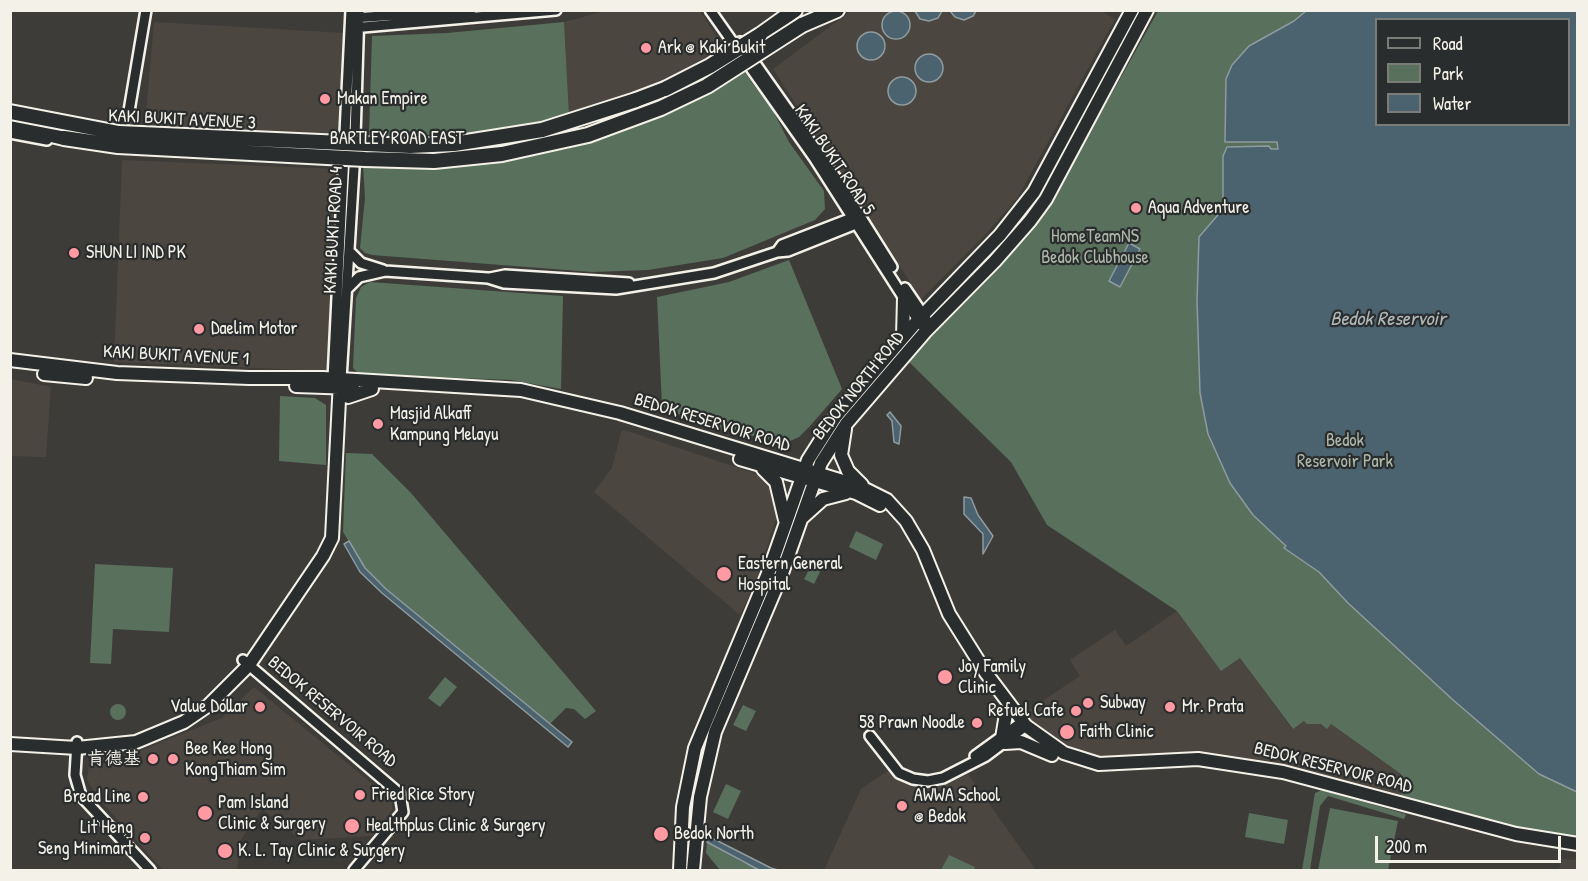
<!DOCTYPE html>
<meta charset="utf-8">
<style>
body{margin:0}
#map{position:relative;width:1588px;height:881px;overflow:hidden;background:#3e3c39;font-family:"Patrick Hand",sans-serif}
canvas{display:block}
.frame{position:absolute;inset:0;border:12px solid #f4f1e8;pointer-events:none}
.legend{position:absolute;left:1375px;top:18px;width:195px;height:108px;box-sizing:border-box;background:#2a2d2e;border:2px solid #7b7b78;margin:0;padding:8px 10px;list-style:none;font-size:18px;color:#f4f1e8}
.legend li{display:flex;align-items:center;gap:12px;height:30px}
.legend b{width:30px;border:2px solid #7b7b78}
.scale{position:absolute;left:1375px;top:836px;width:186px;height:27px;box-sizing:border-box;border:3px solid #f4f1e8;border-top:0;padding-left:8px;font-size:18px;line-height:21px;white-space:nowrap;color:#f4f1e8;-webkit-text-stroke:4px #2a2d2e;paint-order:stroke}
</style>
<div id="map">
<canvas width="1588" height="881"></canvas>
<div class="frame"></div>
<ul class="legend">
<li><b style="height:8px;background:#2a2d2e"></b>Road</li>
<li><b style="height:16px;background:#59705d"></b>Park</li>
<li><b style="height:16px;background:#4b626f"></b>Water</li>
</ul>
<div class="scale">200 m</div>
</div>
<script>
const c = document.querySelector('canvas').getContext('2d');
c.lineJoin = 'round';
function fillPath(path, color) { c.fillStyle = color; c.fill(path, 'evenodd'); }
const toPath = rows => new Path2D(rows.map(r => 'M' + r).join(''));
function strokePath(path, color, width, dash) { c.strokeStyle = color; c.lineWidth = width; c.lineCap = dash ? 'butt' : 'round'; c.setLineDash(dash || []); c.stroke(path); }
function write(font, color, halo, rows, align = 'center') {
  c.font = font + ' "Patrick Hand","LXGW WenKai TC",sans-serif'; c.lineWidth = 4.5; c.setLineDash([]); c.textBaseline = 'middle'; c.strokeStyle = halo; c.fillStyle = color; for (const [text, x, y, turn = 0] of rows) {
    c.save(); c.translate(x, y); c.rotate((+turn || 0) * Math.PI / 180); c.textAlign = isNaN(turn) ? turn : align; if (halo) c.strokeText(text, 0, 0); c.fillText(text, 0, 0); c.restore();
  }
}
fillPath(toPath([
 [1099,10,1115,19,1018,197,985,235,921,299,773,69,851,11],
 [605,11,700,11,723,47,662,82,569,115,564,22],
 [154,22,345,33,337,135,145,125],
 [122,160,337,169,329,371,114,362],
 [11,379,51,387,46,457,11,456],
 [624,430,753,473,766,479,774,490,778,503,777,516,757,578,740,615,594,492,612,468,621,432],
 [1177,611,1221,671,1240,658,1292,729,1304,721,1331,724,1400,773,1404,780,1400,798,1307,772,1210,756,1105,757,1073,750,1051,740,1023,714,1080,676,1070,660,1115,630,1126,646],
 [254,687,392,800,392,810,372,836,301,840,262,809,240,841,237,870,162,869,97,797,87,780,90,758,122,758,222,718],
 [889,770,903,782,918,787,941,786,968,774,1036,870,824,870,861,789],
 [1561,859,1577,860,1577,870,1559,870]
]), '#4c4641');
fillPath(toPath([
 [1158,11,1577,11,1577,838,1513,829,1400,798,1404,781,1401,774,1331,724,1327,729,1321,724,1307,724,1304,721,1293,729,1240,658,1221,671,1177,611,1047,525,1011,462,908,361,1016,247,1051,202],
 [1376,20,1568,20,1568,124,1376,124],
 [564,22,569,115,496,134,369,136,372,36,447,33],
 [743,70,773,111,789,142,824,191,825,209,815,220,723,258,648,270,592,272,372,255,365,253,360,248,365,198,363,164,479,163,567,149,664,115],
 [789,260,842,389,810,426,799,437,786,443,714,428,684,417,662,406,657,297,729,282],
 [370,282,563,296,561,389,511,380,359,374,353,368,356,298,361,287],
 [280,396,315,398,326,405,326,465,279,461],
 [346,453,372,454,411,493,596,711,585,719,574,709,566,708,550,724,386,589,365,568,343,532],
 [856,531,883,544,876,560,849,547],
 [95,564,173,568,169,632,113,629,111,664,90,663],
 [812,564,822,568,814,584,804,579],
 [445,677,457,687,440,707,428,698],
 '110 712a8 8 0 1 1 16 0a8 8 0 1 1-16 0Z',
 [743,705,756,711,746,731,733,725],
 [726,784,741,791,728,819,713,812],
 [1322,790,1406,814,1404,819,1328,796,1320,806,1310,870,1302,870,1315,793],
 [1330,808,1398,821,1388,870,1318,870],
 [1249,813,1288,820,1284,844,1245,837],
 [707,842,740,861,759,870,720,870,706,853],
 [949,855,975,867,974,870,941,870]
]), '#59705d');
const water = toPath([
 [915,11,942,11,938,18,929,21,920,19,915,11],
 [950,11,976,11,973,16,964,20,955,17,950,11],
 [1306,11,1577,11,1577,792,1539,774,1452,699,1348,603,1319,572,1284,548,1286,546,1253,515,1230,483,1208,434,1200,393,1197,301,1199,237,1223,209,1223,156,1227,147,1269,146,1271,149,1278,149,1277,142,1225,142,1226,79,1232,65,1249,46,1294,21,1306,11],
 [1376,20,1568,20,1568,124,1376,124,1376,20],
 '882 25a14 14 0 1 1 28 0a14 14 0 1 1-28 0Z',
 '857 46a14 14 0 1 1 28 0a14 14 0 1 1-28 0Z',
 '915 68a14 14 0 1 1 28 0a14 14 0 1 1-28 0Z',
 '888 91a14 14 0 1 1 28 0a14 14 0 1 1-28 0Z',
 [1129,243,1140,249,1120,287,1109,281,1129,243],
 [890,412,901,426,899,444,894,442,892,421,887,415,890,412],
 [964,497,971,498,978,515,993,536,983,554,983,534,964,514,964,497],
 [349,541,365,568,386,589,572,742,568,747,382,593,360,572,344,544,349,541],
 [708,836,771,868,778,870,759,870,707,842,708,836]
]);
fillPath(water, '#4b626f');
strokePath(water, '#8f9b9f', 1.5);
const minor = toPath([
 [710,10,815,159,921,325],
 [353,18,471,10],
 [352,28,556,10],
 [740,42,836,178,892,267],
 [10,133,47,140],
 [116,135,129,111,146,10],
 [349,251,361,263,383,270],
 [777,252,782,245,857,216],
 [490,278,505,275,629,283],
 [348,288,359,277,385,271,488,278,504,283,616,289,714,273,777,252,788,251,863,221],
 [905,288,926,319],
 [333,379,351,10],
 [341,379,354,168,359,10],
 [243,660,400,794,403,812,354,870],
 [870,736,899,773,913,779,928,781,943,778,986,756,1026,726],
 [77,742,75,775,81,796,150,870],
 [975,756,1022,722]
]);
const major = toPath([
 [903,337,904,298],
 [10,360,117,373,249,378,323,378,521,390,620,413,859,486,887,500,906,521,923,550,949,614,986,673,1026,726,1064,753,1099,764,1198,759,1283,772,1516,834,1578,844],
 [44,374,86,378],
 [296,386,353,388],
 [348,397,372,389],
 [845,429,841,455,848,471,862,485],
 [740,459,856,493,880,505],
 [763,469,776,482,785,520],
 [803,517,823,499,846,493],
 [1002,738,1006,714],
 [1005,743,1021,742,1052,755],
 [10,744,77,748,136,742,184,722,209,705,249,665,323,556,332,538,340,380],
 [680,870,683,807,695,748,769,571,808,460,836,416,918,320,1000,235,1034,192,1132,10],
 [693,870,700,797,715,732,781,576,821,463,846,424,925,332,995,261,1030,221,1046,199,1147,10]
]);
const highway = toPath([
 [802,25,837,10],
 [760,35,795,10],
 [636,100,665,89],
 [10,125,64,138]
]);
strokePath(minor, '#f4f1e8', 14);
strokePath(major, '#f4f1e8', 16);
strokePath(highway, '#f4f1e8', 18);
strokePath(minor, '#2a2d2e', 9);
strokePath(major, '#2a2d2e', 12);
strokePath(highway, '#2a2d2e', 14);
const highwayBridge = toPath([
 [665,89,710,66,760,35],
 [10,112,119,133,410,146,454,144,542,130,636,100],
 [64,138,118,146,365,159,434,161,502,154,588,135,661,108,707,86,802,25]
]);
strokePath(highwayBridge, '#f4f1e8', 18, []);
strokePath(highwayBridge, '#2a2d2e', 14);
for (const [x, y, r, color] of [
 [646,48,6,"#ff9aa2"],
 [325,99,6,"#ff9aa2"],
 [1136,208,6,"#ff9aa2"],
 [74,253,6,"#ff9aa2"],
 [199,329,6,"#ff9aa2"],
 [378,424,6,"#ff9aa2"],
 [724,574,8,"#ff9aa2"],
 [945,677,8,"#ff9aa2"],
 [1088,703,6,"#ff9aa2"],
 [260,707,6,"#ff9aa2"],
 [1170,707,6,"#ff9aa2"],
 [1076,711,6,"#ff9aa2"],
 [977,723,6,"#ff9aa2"],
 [1067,732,8,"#ff9aa2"],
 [153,759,6,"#ff9aa2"],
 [173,759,6,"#ff9aa2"],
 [360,795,6,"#ff9aa2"],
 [143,797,6,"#ff9aa2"],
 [902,806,6,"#ff9aa2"],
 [205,813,8,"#ff9aa2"],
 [352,826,8,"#ff9aa2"],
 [661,834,8,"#ff9aa2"],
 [145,838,6,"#ff9aa2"],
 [225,851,8,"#ff9aa2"]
]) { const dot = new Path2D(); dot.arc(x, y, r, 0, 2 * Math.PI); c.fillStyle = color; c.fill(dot); strokePath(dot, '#2a2d2e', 2); }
write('18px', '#f4f1e8', '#2a2d2e', [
 ["Ark @ Kaki Bukit",658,48],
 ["Makan Empire",337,99],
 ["Aqua Adventure",1148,208],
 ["SHUN LI IND PK",86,253],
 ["Daelim Motor",211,329],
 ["Masjid Alkaff",390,414],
 ["Kampung Melayu",390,435],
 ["Eastern General",738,564],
 ["Hospital",738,585],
 ["Joy Family",958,667],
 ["Clinic",958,688],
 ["Subway",1100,703],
 ["Value Dollar",248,707,"right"],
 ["Mr. Prata",1182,707],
 ["Refuel Cafe",1064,711,"right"],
 ["58 Prawn Noodle",965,723,"right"],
 ["Faith Clinic",1080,732],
 ["Bee Kee Hong",185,749],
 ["KongThiam Sim",185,770],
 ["肯德基",141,759,"right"],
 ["Fried Rice Story",372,795],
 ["AWWA School",914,796],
 ["@ Bedok",914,817],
 ["Bread Line",131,797,"right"],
 ["Pam Island",218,803],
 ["Clinic & Surgery",218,824],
 ["Healthplus Clinic & Surgery",366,826],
 ["Lit Heng",133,828,"right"],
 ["Seng Minimart",133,849,"right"],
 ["Bedok North",674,834],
 ["K. L. Tay Clinic & Surgery",238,851]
], 'left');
write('18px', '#f4f1e8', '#2a2d2e', [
 ["KAKI BUKIT AVENUE 3",182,120,3],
 ["BARTLEY ROAD EAST",397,139],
 ["KAKI BUKIT ROAD 5",834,160,56],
 ["KAKI BUKIT ROAD 4",334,230,-87],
 ["KAKI BUKIT AVENUE 1",176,356,3],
 ["BEDOK NORTH ROAD",859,386,-51],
 ["BEDOK RESERVOIR ROAD",712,423,17],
 ["BEDOK RESERVOIR ROAD",332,712,40],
 ["BEDOK RESERVOIR ROAD",1333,768,14]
]);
write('18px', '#aeb7a9', '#2a2d2e', [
 ["HomeTeamNS",1095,237],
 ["Bedok Clubhouse",1095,258],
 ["Bedok",1345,441],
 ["Reservoir Park",1345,462]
]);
write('italic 20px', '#b0b8b8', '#2a2d2e', [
 ["Bedok Reservoir",1388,320]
]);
</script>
